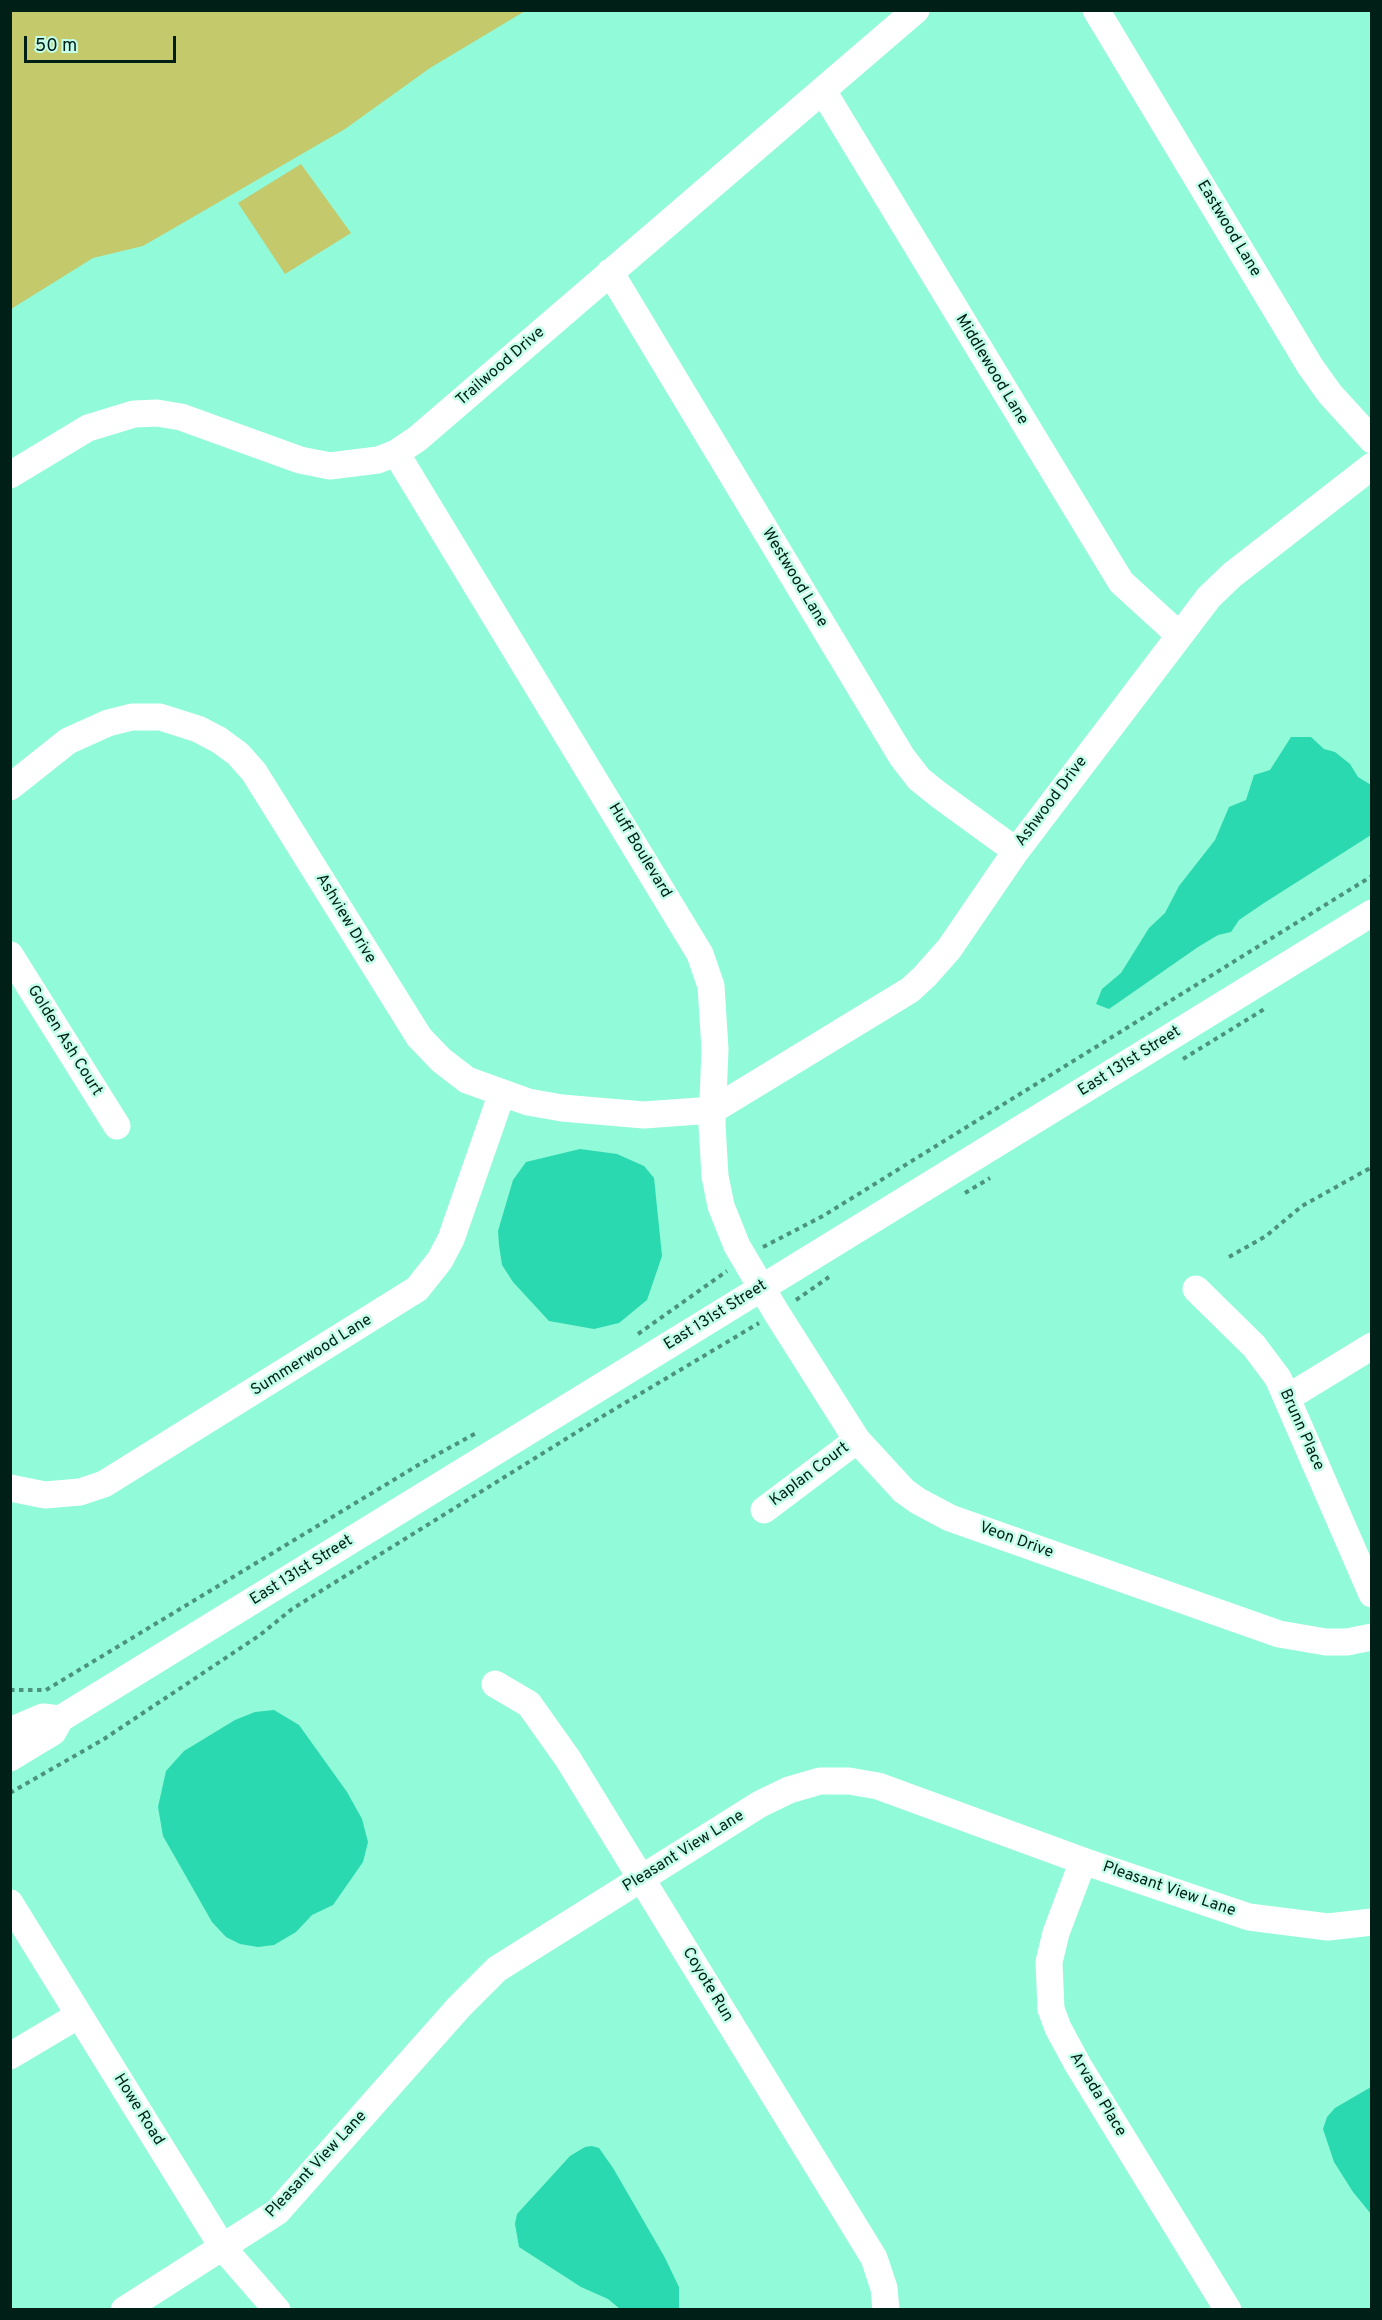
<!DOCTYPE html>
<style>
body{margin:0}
#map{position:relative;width:1382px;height:2320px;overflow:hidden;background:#91fad9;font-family:Overpass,sans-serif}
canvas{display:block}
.frame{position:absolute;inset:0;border:12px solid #002017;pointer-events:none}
.scale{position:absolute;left:24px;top:36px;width:152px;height:27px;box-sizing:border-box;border:3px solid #002017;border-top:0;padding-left:8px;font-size:18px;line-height:21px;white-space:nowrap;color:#002017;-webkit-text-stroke:4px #c4ffea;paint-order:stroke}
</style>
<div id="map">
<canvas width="1382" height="2320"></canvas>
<div class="frame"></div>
<div class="scale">50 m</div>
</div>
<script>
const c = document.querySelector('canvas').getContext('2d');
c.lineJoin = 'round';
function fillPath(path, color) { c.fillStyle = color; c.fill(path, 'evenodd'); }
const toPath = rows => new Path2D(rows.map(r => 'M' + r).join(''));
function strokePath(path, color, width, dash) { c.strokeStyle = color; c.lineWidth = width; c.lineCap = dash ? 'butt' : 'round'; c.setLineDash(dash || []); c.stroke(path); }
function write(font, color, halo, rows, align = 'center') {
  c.font = font + ' Overpass,sans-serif'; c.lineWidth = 5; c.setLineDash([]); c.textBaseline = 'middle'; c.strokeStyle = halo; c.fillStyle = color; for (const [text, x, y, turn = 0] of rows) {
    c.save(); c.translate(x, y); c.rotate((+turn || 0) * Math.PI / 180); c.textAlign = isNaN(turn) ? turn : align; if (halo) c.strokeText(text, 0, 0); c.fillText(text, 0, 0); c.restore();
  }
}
fillPath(toPath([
 [11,10,525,10,525,11,430,68,345,129,143,246,93,258,11,309],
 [301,164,351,233,285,274,238,203]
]), '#c4c96c');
fillPath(toPath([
 [1291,737,1311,737,1324,749,1335,752,1350,764,1358,777,1371,785,1371,835,1264,903,1239,920,1231,932,1218,935,1198,947,1109,1009,1096,1004,1102,989,1121,973,1149,928,1165,913,1179,886,1215,840,1229,807,1246,800,1254,775,1270,770],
 [580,1149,617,1154,644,1166,654,1178,662,1256,647,1300,619,1323,594,1329,549,1321,513,1282,502,1265,499,1245,498,1231,513,1180,526,1162],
 [274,1710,299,1725,347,1792,362,1819,368,1842,363,1862,333,1905,312,1915,296,1932,274,1945,258,1947,240,1944,226,1937,212,1922,163,1836,158,1807,166,1771,184,1751,235,1720,255,1712],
 [1371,2087,1371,2214,1353,2192,1334,2162,1323,2129,1327,2117,1335,2108],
 [592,2146,599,2148,613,2168,664,2256,679,2287,679,2308,620,2309,608,2299,581,2287,519,2247,515,2224,517,2214,570,2156,585,2147]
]), '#2ad9af');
strokePath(toPath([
 [1183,1059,1266,1008],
 [965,1193,990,1178],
 [763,1247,823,1216,1372,876],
 [1229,1257,1266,1236,1302,1206,1372,1167],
 [796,1300,829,1277],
 [638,1334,727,1271],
 [10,1690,46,1690,420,1464,478,1432],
 [10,1793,104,1739,260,1635,292,1609,598,1419,759,1323]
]), '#4c937d', 4, [4.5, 4.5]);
strokePath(toPath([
 [1096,10,1310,366,1330,394,1372,440],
 [823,91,1121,582,1178,634],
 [610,272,902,757,919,779,939,795,1016,851],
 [396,453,700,954,711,986,715,1049,712,1125,715,1176,721,1206,737,1246,776,1312,857,1440,904,1491,918,1501,950,1518,1279,1634,1326,1642,1347,1642,1372,1637],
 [10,475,88,428,134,414,157,413,181,417,300,460,330,466,378,460,396,453,417,439,916,10],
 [10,787,68,741,108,723,132,717,160,717,198,729,219,740,238,754,254,772,419,1037,441,1060,467,1080,528,1102,562,1108,644,1115,713,1110,910,990,925,976,949,949,1016,851,1209,597,1232,575,1372,466],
 [10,955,117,1126],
 [1196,1289,1254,1346,1278,1378,1372,1594],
 [1287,1398,1372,1346],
 [10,1488,45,1495,80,1492,104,1484,417,1289,440,1260,451,1239,502,1093],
 [764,1510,857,1440],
 [495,1684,529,1704,568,1759,874,2258,884,2288,886,2310],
 [10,1731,43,1717,60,1719],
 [10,1758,53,1732,60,1719,1372,913],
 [1083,1861,1056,1933,1049,1962,1051,2009,1058,2028,1078,2065,1228,2310],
 [10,1903,223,2248,277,2310],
 [10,2056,79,2015],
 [124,2310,277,2212,459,2007,497,1969,760,1804,789,1790,820,1781,849,1781,878,1786,1083,1861,1249,1917,1328,1927,1372,1922]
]), '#fff', 27);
write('16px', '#002017', '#c4ffea', [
 ["Eastwood Lane",1228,229,59],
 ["Trailwood Drive",501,367,-41],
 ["Middlewood Lane",991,370,59],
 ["Westwood Lane",794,578,59],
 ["Ashwood Drive",1052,802,-53],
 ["Huff Boulevard",639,851,59],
 ["Ashview Drive",345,919,59],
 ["Golden Ash Court",64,1041,58],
 ["East 131st Street",1130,1062,-32],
 ["East 131st Street",716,1316,-32],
 ["Summerwood Lane",312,1356,-32],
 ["Brunn Place",1301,1430,66],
 ["Kaplan Court",810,1475,-37],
 ["Veon Drive",1016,1541,20],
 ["East 131st Street",302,1571,-32],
 ["Pleasant View Lane",684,1852,-32],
 ["Pleasant View Lane",1169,1890,19],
 ["Coyote Run",707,1985,59],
 ["Arvada Place",1097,2095,59],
 ["Howe Road",138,2110,58],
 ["Pleasant View Lane",317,2165,-47]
]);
</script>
